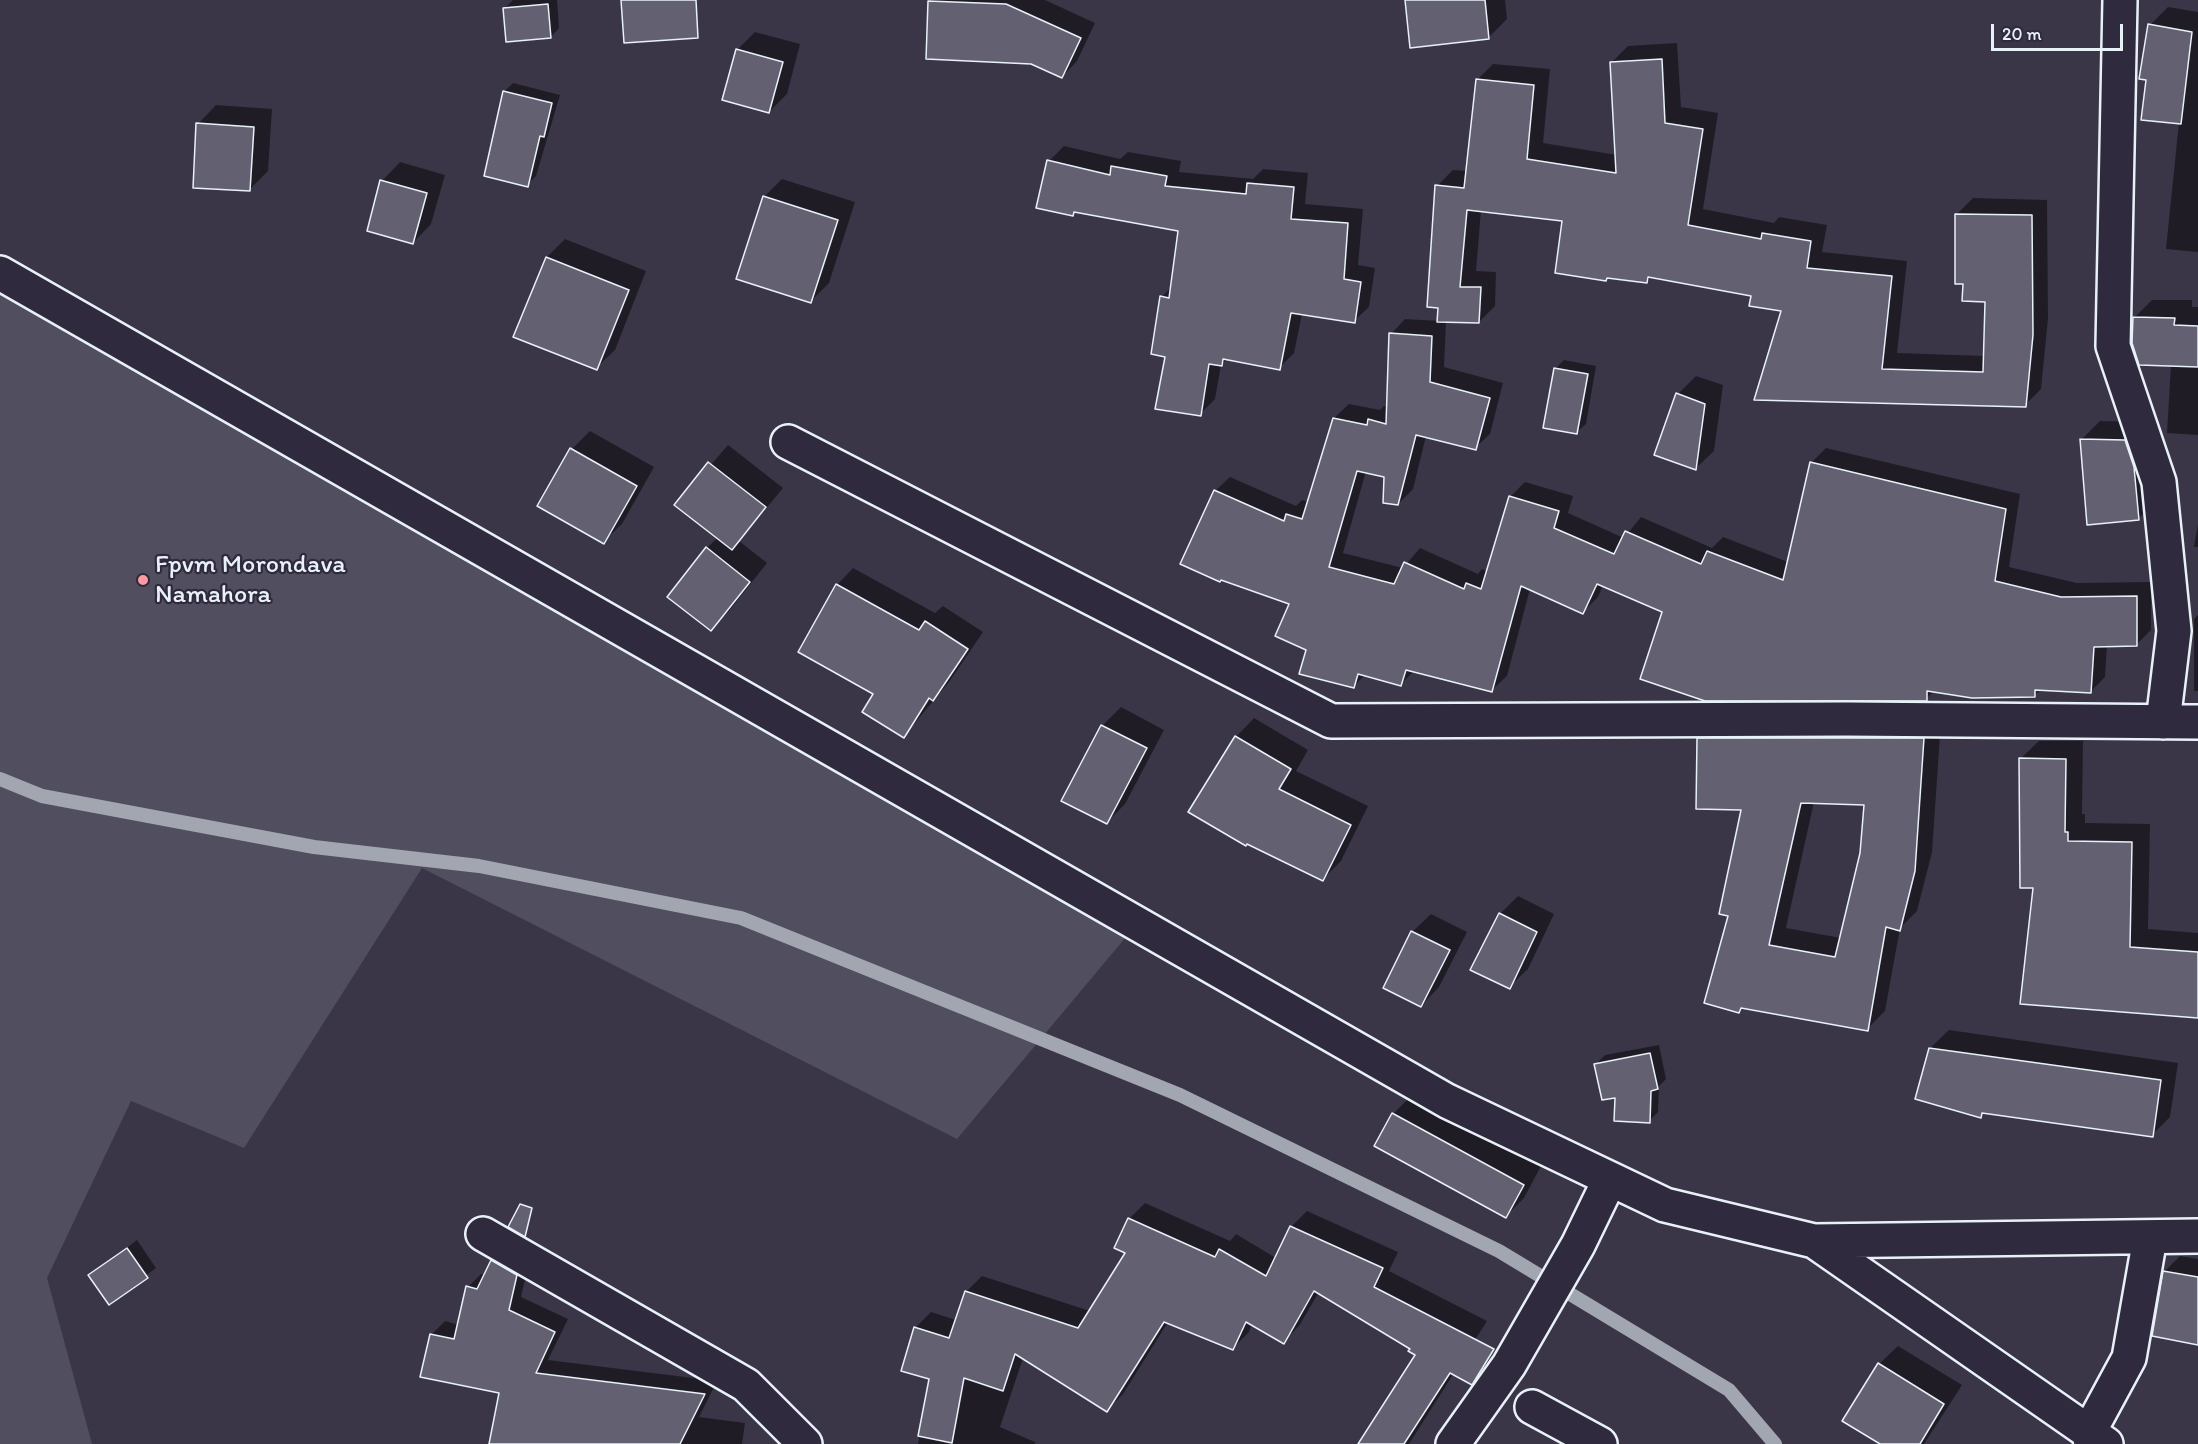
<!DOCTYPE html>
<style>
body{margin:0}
#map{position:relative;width:2198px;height:1444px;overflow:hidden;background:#3a3648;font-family:Itim,sans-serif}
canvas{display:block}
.scale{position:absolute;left:1991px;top:24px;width:132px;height:27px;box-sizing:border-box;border:3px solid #e8f1f8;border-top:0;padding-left:8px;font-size:18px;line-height:21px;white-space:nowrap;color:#e8f1f8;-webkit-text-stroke:4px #2f2a3d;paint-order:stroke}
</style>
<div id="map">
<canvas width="2198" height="1444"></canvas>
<div class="scale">20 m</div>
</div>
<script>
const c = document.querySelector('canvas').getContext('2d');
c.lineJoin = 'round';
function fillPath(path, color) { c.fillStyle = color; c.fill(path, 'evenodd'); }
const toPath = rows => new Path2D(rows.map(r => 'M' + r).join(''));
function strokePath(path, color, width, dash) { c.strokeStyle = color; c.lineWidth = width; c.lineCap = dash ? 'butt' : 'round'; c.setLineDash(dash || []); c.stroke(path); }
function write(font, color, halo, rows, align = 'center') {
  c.font = font + ' Itim,sans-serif'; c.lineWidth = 4.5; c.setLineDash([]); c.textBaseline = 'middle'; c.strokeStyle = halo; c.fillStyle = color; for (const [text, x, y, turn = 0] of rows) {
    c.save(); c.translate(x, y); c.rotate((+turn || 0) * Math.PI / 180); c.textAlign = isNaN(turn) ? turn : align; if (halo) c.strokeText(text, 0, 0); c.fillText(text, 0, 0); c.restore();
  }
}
fillPath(toPath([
 [0,273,1136,925,957,1139,422,868,244,1148,131,1101,47,1278,92,1444,0,1444]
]), '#504e5f');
fillPath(toPath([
 [513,0,557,0,559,28,551,37,505,8],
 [931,0,1045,0,1095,23,1077,61,1062,77,930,2],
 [1406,0,1505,0,1507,19,1488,38],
 [2168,7,2198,12,2198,252,2166,249,2179,122,2147,79,2150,25],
 [755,32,800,44,787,94,769,112,737,50],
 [1677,43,1681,107,1718,113,1703,209,1774,223,1779,217,1827,225,1822,252,1907,261,1897,353,1985,356,1987,300,1965,283,1957,214,1973,198,2047,200,2048,318,2041,389,2025,405,1756,398,1783,309,1753,295,1652,276,1647,281,1564,219,1481,210,1476,271,1496,272,1495,306,1479,322,1446,320,1444,367,1503,383,1490,434,1475,448,1426,436,1413,489,1398,504,1386,476,1366,471,1343,553,1403,568,1420,548,1478,574,1482,569,1488,572,1510,497,1525,482,1573,496,1568,513,1624,538,1641,517,1712,548,1723,537,1788,562,1811,463,1826,448,2020,494,2009,567,2077,583,2151,582,2151,630,2137,644,2107,645,2105,677,2090,692,2041,689,2034,696,1935,690,1926,699,1664,611,1603,585,1598,597,1583,612,1530,589,1507,676,1492,690,1415,670,1401,684,1365,675,1353,687,1307,649,1291,603,1215,491,1230,477,1296,506,1302,500,1309,502,1334,418,1349,404,1380,410,1384,406,1388,406,1391,334,1405,319,1439,321,1437,186,1453,170,1468,171,1477,80,1493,64,1550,69,1543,143,1617,155,1612,62,1628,46],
 [513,83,560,95,536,176,527,185,504,92],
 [216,105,272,109,268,171,250,189,198,124],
 [1064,146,1120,159,1128,152,1181,161,1179,172,1253,179,1263,169,1308,173,1305,204,1363,209,1358,265,1375,268,1369,307,1354,321,1302,314,1294,353,1279,368,1228,358,1221,365,1215,399,1200,414,1166,356,1162,297,1172,286,1179,230,1077,211,1073,215,1049,161],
 [400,162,445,175,431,224,413,243,382,181],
 [782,179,855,202,829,283,811,301,764,197],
 [565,239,646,271,615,350,596,368,547,257],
 [2152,300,2192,300,2192,307,2198,307,2198,435,2167,433,2171,365,2134,318],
 [1564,360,1596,366,1586,424,1577,432,1555,369],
 [1696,376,1723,385,1714,451,1695,469,1678,394],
 [2100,421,2143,422,2156,501,2138,519,2081,440],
 [590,431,654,467,622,524,603,542,539,505,572,449],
 [728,445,783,488,739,541,767,563,729,611,711,629,707,548,718,537,676,505],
 [2198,524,2198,547,2194,547],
 [853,568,935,613,943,606,983,632,949,682,904,736,837,585],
 [2198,615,2198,691,2194,691,2194,619],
 [1121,707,1164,730,1125,804,1107,822,1102,726],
 [1254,718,1308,750,1296,771,1368,806,1341,861,1323,879,1236,737],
 [1716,721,1941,721,1932,852,1917,911,1900,928,1885,1011,1867,1029,1743,1007,1739,1012,1730,915,1743,809,1699,739],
 [1814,802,1865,804,1862,853,1841,938,1786,928],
 [2039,741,2083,741,2082,814,2085,814,2085,823,2150,824,2148,929,2198,933,2198,1017,2035,886,2020,759],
 [1518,896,1554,914,1528,969,1509,987,1500,914],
 [1431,914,1467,932,1439,987,1421,1006,1412,932],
 [1949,1030,2178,1063,2170,1117,2152,1135,1985,1111,1980,1116,1930,1048],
 [1659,1045,1666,1079,1659,1086,1658,1112,1649,1121,1616,1096,1596,1064,1605,1055],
 [1411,1096,1541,1166,1524,1198,1506,1216,1393,1114],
 [1145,1203,1230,1241,1236,1234,1276,1258,1291,1227,1307,1211,1398,1252,1389,1271,1487,1321,1409,1444,1360,1444,1417,1354,1412,1348,1319,1292,1299,1326,1283,1342,1252,1324,1249,1332,1233,1348,1168,1322,1123,1394,1107,1410,1023,1358,1000,1427,1035,1442,1035,1444,918,1444,931,1378,915,1328,931,1312,956,1320,966,1292,982,1276,1090,1311,1127,1252,1129,1219],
 [137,1240,156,1268,109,1303,90,1276],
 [506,1248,529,1262,521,1297,568,1319,548,1360,717,1381,699,1417,745,1423,742,1444,491,1444,501,1392,431,1335,445,1321,459,1325,468,1287,481,1274,485,1275,492,1261],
 [2180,1256,2198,1259,2198,1343,2165,1271],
 [1898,1346,1962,1385,1924,1444,1883,1444,1879,1364]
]), '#0007');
strokePath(toPath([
 [0,779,42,796,314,847,479,866,741,918,1180,1095,1499,1251,1729,1390,1775,1444]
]), '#a2a6b1', 14);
const building = toPath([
 [621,0,696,0,698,38,624,43,621,0],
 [1405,0,1485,0,1489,39,1410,48,1405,0],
 [928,1,1006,4,1081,38,1062,78,1031,64,926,59,928,1],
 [548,4,551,38,506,42,503,8,548,4],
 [2148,24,2192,32,2181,124,2141,120,2146,80,2139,79,2148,24],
 [736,49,783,62,769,113,722,100,736,49],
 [1662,59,1665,123,1703,129,1688,225,1761,239,1762,233,1811,241,1807,268,1892,276,1882,369,1983,372,1985,302,1962,301,1963,284,1955,284,1955,214,2032,215,2033,335,2026,407,1754,400,1781,311,1749,306,1751,296,1648,277,1647,283,1607,278,1606,281,1555,273,1562,221,1467,210,1460,287,1481,287,1479,323,1437,322,1438,308,1427,307,1435,185,1464,188,1476,79,1534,85,1527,159,1616,173,1610,62,1662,59],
 [503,91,552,103,544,137,540,136,528,187,484,176,503,91],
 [196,123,254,127,250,191,193,188,196,123],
 [1047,160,1110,175,1111,166,1167,176,1165,186,1246,194,1247,183,1294,187,1291,219,1348,223,1344,279,1361,282,1355,323,1291,313,1280,370,1223,359,1222,366,1209,364,1201,416,1155,409,1165,357,1151,354,1160,296,1169,298,1178,231,1074,212,1073,216,1036,208,1047,160],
 [380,180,427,193,413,244,367,231,380,180],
 [763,196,838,220,811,303,736,279,763,196],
 [546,257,629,290,597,370,513,337,546,257],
 [2133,317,2175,318,2174,325,2198,326,2198,367,2139,365,2132,343,2133,317],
 [1389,333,1432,336,1430,382,1490,398,1476,450,1416,435,1398,505,1383,503,1384,477,1357,471,1329,567,1394,584,1404,562,1464,589,1466,583,1481,589,1509,496,1559,511,1554,528,1614,554,1625,531,1701,564,1707,551,1783,580,1810,462,2006,509,1995,581,2061,597,2137,596,2137,646,2094,647,2091,693,2035,690,2035,697,1972,698,1927,691,1927,701,1705,701,1640,679,1662,612,1597,584,1583,614,1521,586,1492,692,1406,670,1401,686,1358,674,1354,688,1299,674,1306,650,1275,636,1289,604,1221,580,1220,582,1180,564,1214,490,1284,521,1286,514,1302,519,1333,418,1367,425,1368,419,1386,424,1389,333],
 [1554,368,1588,374,1577,434,1543,428,1554,368],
 [1676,393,1705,404,1696,470,1654,455,1676,393],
 [2080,439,2125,440,2134,467,2139,520,2087,525,2080,439],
 [570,448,637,486,604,544,537,506,570,448],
 [708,462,766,507,732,550,674,505,708,462],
 [706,547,750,582,711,631,667,597,706,547],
 [836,584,919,630,925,621,968,649,933,701,929,698,904,738,862,712,873,694,798,652,836,584],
 [1101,725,1147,748,1107,824,1061,801,1101,725],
 [1235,736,1291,769,1279,789,1351,825,1323,881,1247,844,1246,846,1188,812,1235,736],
 [1697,738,1924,738,1915,871,1900,931,1886,927,1868,1031,1741,1008,1739,1013,1704,1003,1728,916,1719,914,1741,810,1696,809,1697,738],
 [1801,803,1864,805,1860,853,1835,957,1769,945,1801,803],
 [2019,758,2066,759,2065,832,2068,832,2068,841,2132,842,2130,947,2198,952,2198,1018,2020,1004,2033,888,2020,888,2019,758],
 [1499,913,1537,932,1510,989,1470,970,1499,913],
 [1411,931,1450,950,1421,1007,1383,988,1411,931],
 [1929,1048,2161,1080,2153,1137,1982,1113,1981,1118,1915,1099,1929,1048],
 [1650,1053,1658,1089,1651,1091,1650,1123,1614,1121,1615,1098,1602,1100,1594,1064,1650,1053],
 [1392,1113,1524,1185,1506,1218,1374,1146,1392,1113],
 [520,1204,532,1208,525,1237,508,1227,520,1204],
 [1128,1218,1215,1257,1219,1249,1266,1276,1290,1226,1383,1268,1374,1287,1494,1349,1472,1385,1450,1373,1404,1444,1358,1444,1415,1355,1408,1351,1410,1349,1314,1291,1284,1344,1246,1322,1233,1350,1164,1322,1107,1412,1015,1354,1003,1391,964,1378,952,1443,918,1436,929,1379,901,1371,914,1327,949,1338,965,1291,1078,1328,1125,1253,1114,1248,1128,1218],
 [127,1248,148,1278,109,1305,88,1275,127,1248],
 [491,1260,517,1275,509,1310,555,1332,536,1373,705,1394,680,1444,489,1444,499,1393,420,1377,430,1334,454,1339,466,1286,477,1289,491,1260],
 [2163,1271,2198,1277,2198,1345,2152,1336,2163,1271],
 [1878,1363,1944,1404,1920,1444,1880,1444,1842,1421,1878,1363]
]);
fillPath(building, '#636171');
strokePath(building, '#e8f1f8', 1.5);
const minor = toPath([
 [2120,0,2113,346,2159,482,2174,631,2163,722],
 [0,273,1447,1101,1665,1205,1814,1241,2198,1236],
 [788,442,1331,721,1847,719,2198,722],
 [483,1234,746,1385,805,1444],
 [1814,1241,2106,1444],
 [1532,1407,1600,1444],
 [1453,1444,1509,1365,1578,1245,1610,1179],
 [2091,1444,2089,1432,2129,1358,2150,1238]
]);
strokePath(minor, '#e8f1f8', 38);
strokePath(minor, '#2f2a3d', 33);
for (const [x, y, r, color] of [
 [143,580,6,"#ff9aa2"]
]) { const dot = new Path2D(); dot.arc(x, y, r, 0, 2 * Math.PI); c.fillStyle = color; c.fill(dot); strokePath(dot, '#2f2a3d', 2); }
write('26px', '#e8f1f8', '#2f2a3d', [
 ["Fpvm Morondava",155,565],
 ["Namahora",155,595]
], 'left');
</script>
